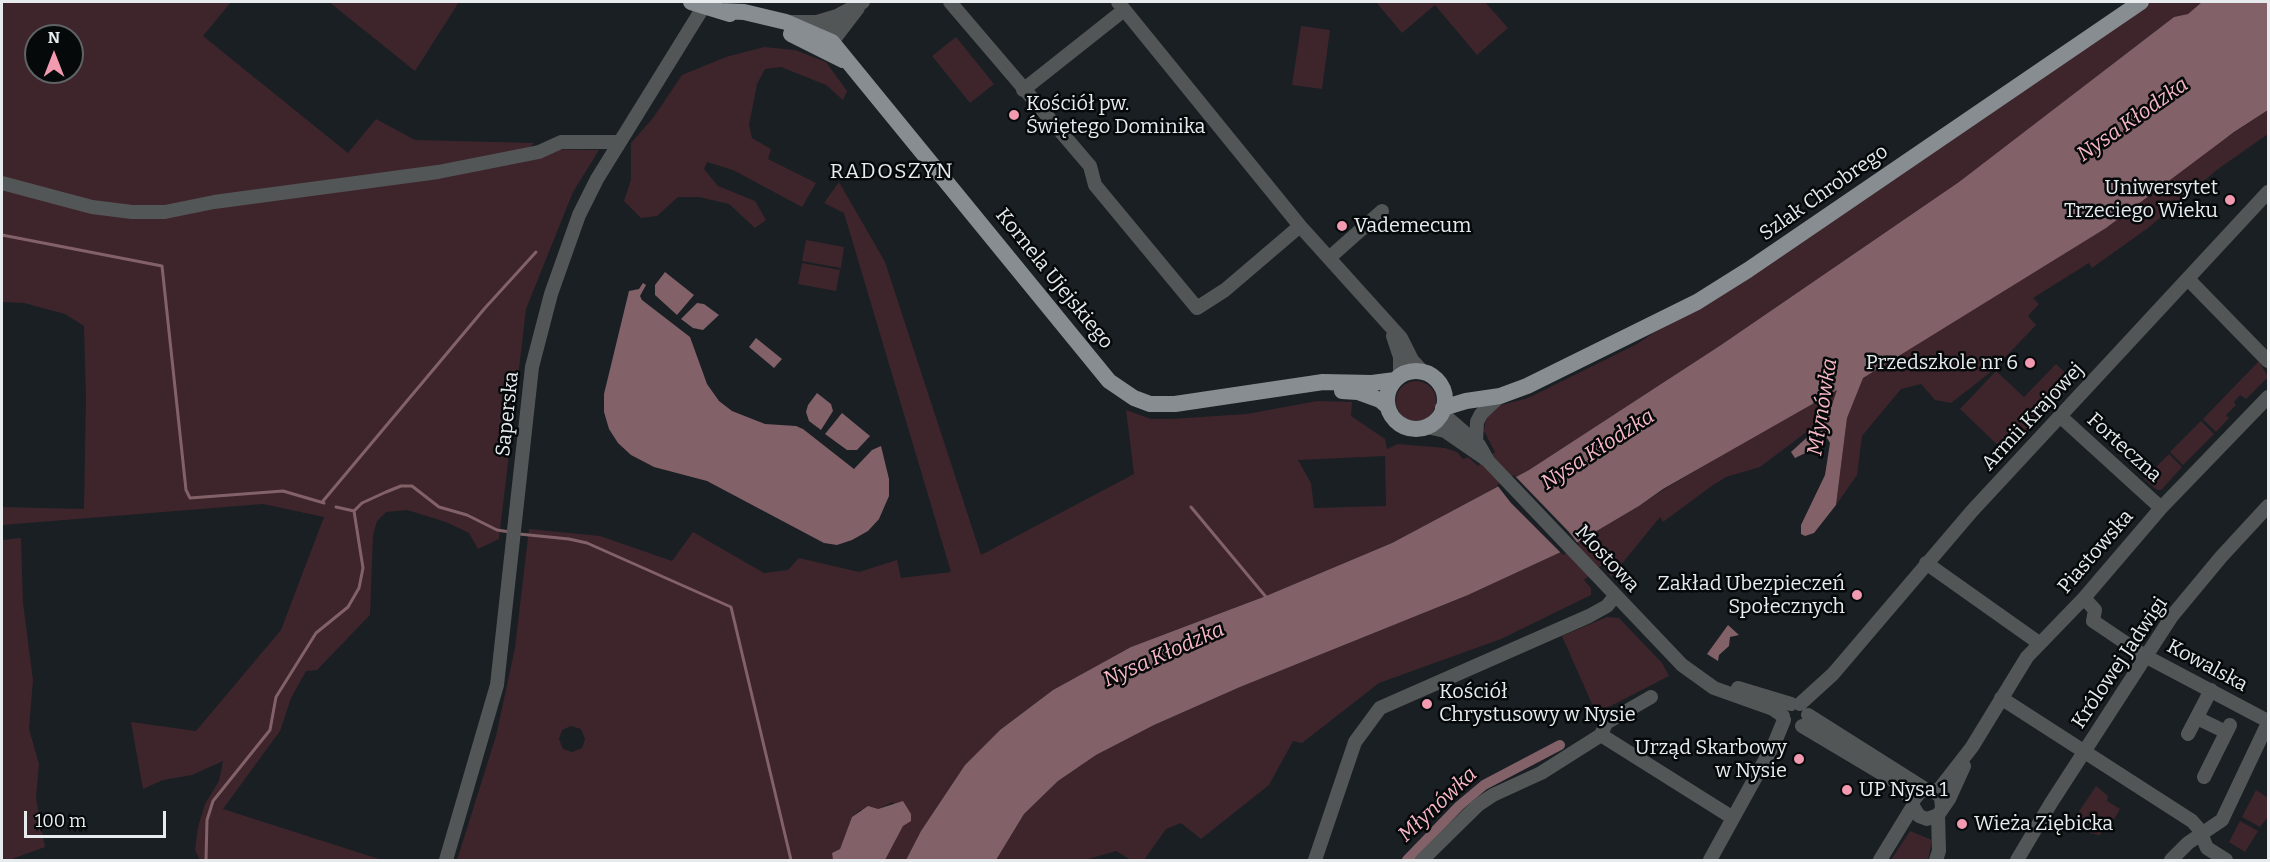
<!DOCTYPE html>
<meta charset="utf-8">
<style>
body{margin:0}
#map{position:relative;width:2270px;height:862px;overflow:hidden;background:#191f23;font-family:Bitter,serif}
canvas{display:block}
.frame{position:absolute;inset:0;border:3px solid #e7ebed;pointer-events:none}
.north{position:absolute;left:24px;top:24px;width:60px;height:60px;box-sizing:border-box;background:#06090a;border:2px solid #606365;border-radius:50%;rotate:0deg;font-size:16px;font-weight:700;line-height:24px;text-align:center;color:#e7ebed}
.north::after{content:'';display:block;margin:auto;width:21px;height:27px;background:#f29aaf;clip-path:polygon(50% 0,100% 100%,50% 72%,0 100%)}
.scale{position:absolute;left:24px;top:811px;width:142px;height:27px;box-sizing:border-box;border:3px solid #e7ebed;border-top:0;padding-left:8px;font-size:18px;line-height:21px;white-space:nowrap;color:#e7ebed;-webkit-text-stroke:4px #06090a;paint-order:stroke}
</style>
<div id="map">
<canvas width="2270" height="862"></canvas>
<div class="frame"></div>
<div class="north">N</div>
<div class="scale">100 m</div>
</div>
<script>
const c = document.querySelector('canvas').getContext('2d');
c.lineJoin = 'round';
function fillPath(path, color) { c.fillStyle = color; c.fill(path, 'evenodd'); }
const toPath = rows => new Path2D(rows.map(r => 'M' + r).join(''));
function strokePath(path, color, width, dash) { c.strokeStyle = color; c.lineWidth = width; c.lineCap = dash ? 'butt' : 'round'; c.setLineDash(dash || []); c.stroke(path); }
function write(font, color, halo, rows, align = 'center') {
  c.font = font + ' Bitter,serif'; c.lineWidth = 5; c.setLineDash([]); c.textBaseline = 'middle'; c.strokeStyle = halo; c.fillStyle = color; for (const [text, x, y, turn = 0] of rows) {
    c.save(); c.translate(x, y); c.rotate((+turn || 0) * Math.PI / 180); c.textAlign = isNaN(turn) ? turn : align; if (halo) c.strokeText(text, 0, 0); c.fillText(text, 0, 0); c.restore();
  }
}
fillPath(toPath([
 [2,2,231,2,203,36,348,153,376,119,415,140,534,143,528,149,599,150,573,192,526,309,499,539,478,549,469,533,446,522,407,510,386,512,377,521,373,535,370,615,317,670,306,671,291,698,280,731,223,809,382,860,200,860,195,850,198,827,205,804,219,781,223,761,192,775,163,780,143,789,131,722,196,731,281,630,324,517,263,504,2,525,2,507,84,509,86,397,84,326,65,314,24,303,2,302],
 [36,36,72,36,72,72,36,72],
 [329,2,459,2,415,71],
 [1376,2,1485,2,1508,28,1477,55,1435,5,1402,33],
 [2151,2,2202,2,2188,14,2174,17,1959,182,1721,345,1529,470,1392,543,1266,596,1131,647,1053,690,1000,730,965,765,921,831,906,860,885,860,903,826,893,802,878,809,860,810,852,817,840,849,832,853,833,860,457,860,496,736,515,648,529,529,600,536,672,561,693,532,764,573,788,570,799,558,859,572,897,560,901,578,951,572,844,213,824,203,839,182,885,262,981,555,1134,474,1126,410,1151,419,1170,419,1247,414,1317,401,1352,402,1351,416,1385,439,1387,449,1398,444,1445,448,1457,452,1463,459,1468,457,1478,466,1495,452,1484,431,1486,418,1494,407,1528,398,1637,344],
 [1385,456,1386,506,1314,508,1311,483,1298,460],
 [571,726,581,729,585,739,582,748,572,752,563,749,559,739,562,730],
 [1301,26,1330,30,1322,89,1292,85],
 [956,37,994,84,970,103,932,56],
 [764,47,795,50,826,62,847,91,843,100,826,85,781,67,765,69,757,84,749,125,752,138,771,149,768,159,816,183,802,207,733,170,707,162,704,169,718,186,755,201,766,220,755,228,729,204,699,197,678,197,657,216,641,218,624,201,631,180,631,143,653,118,682,75,726,57],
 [2268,110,2268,134,2218,169,2148,228,2092,268,2089,263,2033,298,2039,304,2028,316,2036,325,1992,371,1951,403,1935,400,1921,384,1901,389,1862,436,1857,475,1836,505,1847,418,1862,378],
 [806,240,844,247,841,268,802,261],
 [802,263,840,270,836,291,798,284],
 [2259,361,2268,377,2246,399,2240,395,2234,402,2236,405,2226,415,2229,418,2216,432,2203,419],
 [2056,364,2075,382,2007,454,1960,409,1996,371,2024,397],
 '1396 401a20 20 0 1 1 40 0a20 20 0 1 1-40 0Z',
 [1837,389,1827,419,1819,427,1808,435,1805,433,1760,467,1726,477,1713,485,1663,522,1660,517,1611,577,1602,565,1584,580,1591,588,1591,595,1501,639,1379,683,1302,743,1293,741,1269,785,1201,839,1181,823,1166,829,1144,860,1131,860,1116,851,1085,860,996,860,1024,814,1058,781,1096,755,1154,725,1240,687,1468,595,1561,552,1639,506,1663,490,1828,392],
 [2201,421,2214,434,2183,465,2170,452],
 [2169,454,2182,467,2161,490,2157,490,2144,479],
 [21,538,23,603,33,680,29,729,39,764,36,798,45,847,9,860,2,860,2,540],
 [1607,617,1619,618,1662,663,1669,676,1599,712,1592,704,1562,636],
 [2096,786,2108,796,2107,801,2120,809,2108,829,2099,835,2090,833,2091,827,2086,824,2082,828,2075,824,2074,819],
 [2256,790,2268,798,2268,817,2260,827,2242,817],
 [2240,821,2258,831,2245,852,2229,842],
 [1910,831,1932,840,1928,860,1891,860]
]), '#3e252b');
fillPath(toPath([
 [2202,2,2268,2,2268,110,2234,132,2106,228,1863,378,1847,418,1836,505,1814,533,1805,536,1801,534,1801,525,1825,475,1830,443,1827,438,1818,447,1795,458,1791,452,1827,419,1837,390,1663,489,1639,506,1561,552,1468,595,1240,687,1154,725,1096,755,1058,781,1024,814,996,860,906,860,921,831,965,765,1000,730,1053,690,1131,647,1266,596,1392,543,1529,470,1721,345,1959,182,2174,17,2188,14],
 [665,272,694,295,677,315,655,295,655,285],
 [643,283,646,285,640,296,642,300,690,337,707,384,719,401,732,411,765,424,796,426,803,429,854,469,872,450,881,446,889,479,889,496,879,519,868,531,852,540,837,545,824,543,707,481,654,467,631,455,618,443,609,429,604,412,604,394,629,291,639,289],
 [697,303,704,304,719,315,703,330,693,328,681,319],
 [756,338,782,359,774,368,749,347],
 [817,393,831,404,833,411,821,430,809,421,806,412,808,405],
 [842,413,870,436,857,450,847,450,825,434],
 [1728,625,1739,635,1730,637,1729,646,1719,655,1718,661,1707,654],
 [903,801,911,814,911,821,903,826,885,860,833,860,832,853,840,849,852,817,868,806,878,809]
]), '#836169');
fillPath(toPath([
 [1514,475,1569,532,1579,545,1563,555,1511,503,1497,485]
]), '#191f23');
strokePath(toPath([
 [2,235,162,266,186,490,190,498,283,491,324,503],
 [323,501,485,308,536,252],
 [336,507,354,511],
 [1191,507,1266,597],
 [519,534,569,539,587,543,731,607,791,860],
 [206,860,207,820,213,801,270,730,276,697,316,633,348,607,359,588,363,568,354,511,362,503,386,492,401,486,412,486,439,507,467,515,497,530,510,532]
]), '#836169', 3);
strokePath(toPath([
 [1407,860,1459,806,1484,785,1560,745]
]), '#836169', 10);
strokePath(toPath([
 [950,2,1090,166,1095,185,1197,308,1225,290,1300,226],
 [1118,2,1300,226,1401,338,1412,360,1424,373],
 [791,22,817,22,837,16],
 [821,46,830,25,839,15,863,2],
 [824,47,832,42,858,8],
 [1023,90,1124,10],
 [2,183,92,207,132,212,165,212,214,202,438,172,539,152,561,142,617,142],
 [1329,258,1382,211],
 [2189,280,2268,361],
 [1393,336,1400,357,1400,376],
 [1442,413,1479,445,1488,461,1682,665,1714,688,1773,709,1783,716],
 [2060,416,2161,508],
 [1427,427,1445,431,1487,460],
 [1476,442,1477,422,1481,414,1499,397],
 [1926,563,2039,643],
 [2084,598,2095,610,2093,621,2099,625,2145,656,2268,721],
 [1738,688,1791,704],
 [2001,698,2192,821,2199,829,2207,848,2226,860],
 [1800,704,1833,674,1972,511,2268,192],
 [1808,715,1925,789],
 [2197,718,2226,732],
 [1802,726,1896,782,1913,801],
 [2188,734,2211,690],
 [1601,735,1733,818],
 [2204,777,2230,725],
 [1937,792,1972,747,2027,657,2084,598,2161,508,2268,397],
 [1942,808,1941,797,1932,790,1921,791,1913,801,1913,806,1919,816,1927,819,1938,815,1949,799,1964,766],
 [446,860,497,685,532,367,551,294,579,215,597,179,704,6],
 [1315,860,1355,742,1380,708,1589,616,1607,606,1615,596],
 [1422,860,1478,805,1493,795,1541,773,1601,735,1606,723,1651,697],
 [1710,860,1775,742,1784,720],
 [1880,860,1913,806],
 [1936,860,1939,851,1938,815],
 [2017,860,2051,803,2172,616,2221,557,2268,506],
 [2171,860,2188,843,2222,820,2268,723]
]), '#535657', 14);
strokePath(toPath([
 [691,2,730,14],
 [721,11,744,12,786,22,832,42,1109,381,1134,398,1150,404,1175,404,1323,382,1372,383,1395,380],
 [791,34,843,60],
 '1387 400a29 29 0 1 1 58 0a29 29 0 1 1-58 0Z',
 [1342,391,1358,392,1380,400,1387,406],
 [1443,408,1466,401,1500,396,1527,386,1697,302,1748,270,2141,2]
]), '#878d91', 16);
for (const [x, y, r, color] of [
 [1014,115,6,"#f29aaf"],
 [2230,200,6,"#f29aaf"],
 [1342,226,6,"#f29aaf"],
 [2030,363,6,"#f29aaf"],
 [1857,595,6,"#f29aaf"],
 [1427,704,6,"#f29aaf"],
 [1799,759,6,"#f29aaf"],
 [1847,790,6,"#f29aaf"],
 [1962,824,6,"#f29aaf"]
]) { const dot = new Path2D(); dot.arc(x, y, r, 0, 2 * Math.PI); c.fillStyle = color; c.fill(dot); strokePath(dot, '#06090a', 2); }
write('20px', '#e7ebed', '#06090a', [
 ["Kościół pw.",1026,104],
 ["Świętego Dominika",1026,127],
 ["Uniwersytet",2218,188,"right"],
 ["Trzeciego Wieku",2218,211,"right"],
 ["Vademecum",1354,226],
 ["Przedszkole nr 6",2018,363,"right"],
 ["Zakład Ubezpieczeń",1845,584,"right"],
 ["Społecznych",1845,607,"right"],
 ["Kościół",1439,692],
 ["Chrystusowy w Nysie",1439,715],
 ["Urząd Skarbowy",1787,748,"right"],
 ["w Nysie",1787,771,"right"],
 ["UP Nysa 1",1859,790],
 ["Wieża Ziębicka",1974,824]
], 'left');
write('20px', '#e7ebed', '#06090a', [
 ["Szlak Chrobrego",1824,193,-35],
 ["Kornela Ujejskiego",1054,279,51],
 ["Saperska",508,414,-84],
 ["Armii Krajowej",2033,417,-47],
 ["Forteczna",2124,448,42],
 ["Piastowska",2096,552,-49],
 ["Mostowa",1607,559,47],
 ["Królowej Jadwigi",2120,663,-56],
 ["Kowalska",2207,666,28]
]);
write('italic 21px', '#f7b7c6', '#06090a', [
 ["Nysa Kłodzka",2133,120,-35],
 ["Młynówka",1823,407,-81],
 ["Nysa Kłodzka",1598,450,-33],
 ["Nysa Kłodzka",1164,655,-24],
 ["Młynówka",1438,805,-43]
]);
c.letterSpacing = '1.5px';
write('21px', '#e7ebed', '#06090a', [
 ["RADOSZYN",892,172]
]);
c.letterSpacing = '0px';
</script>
